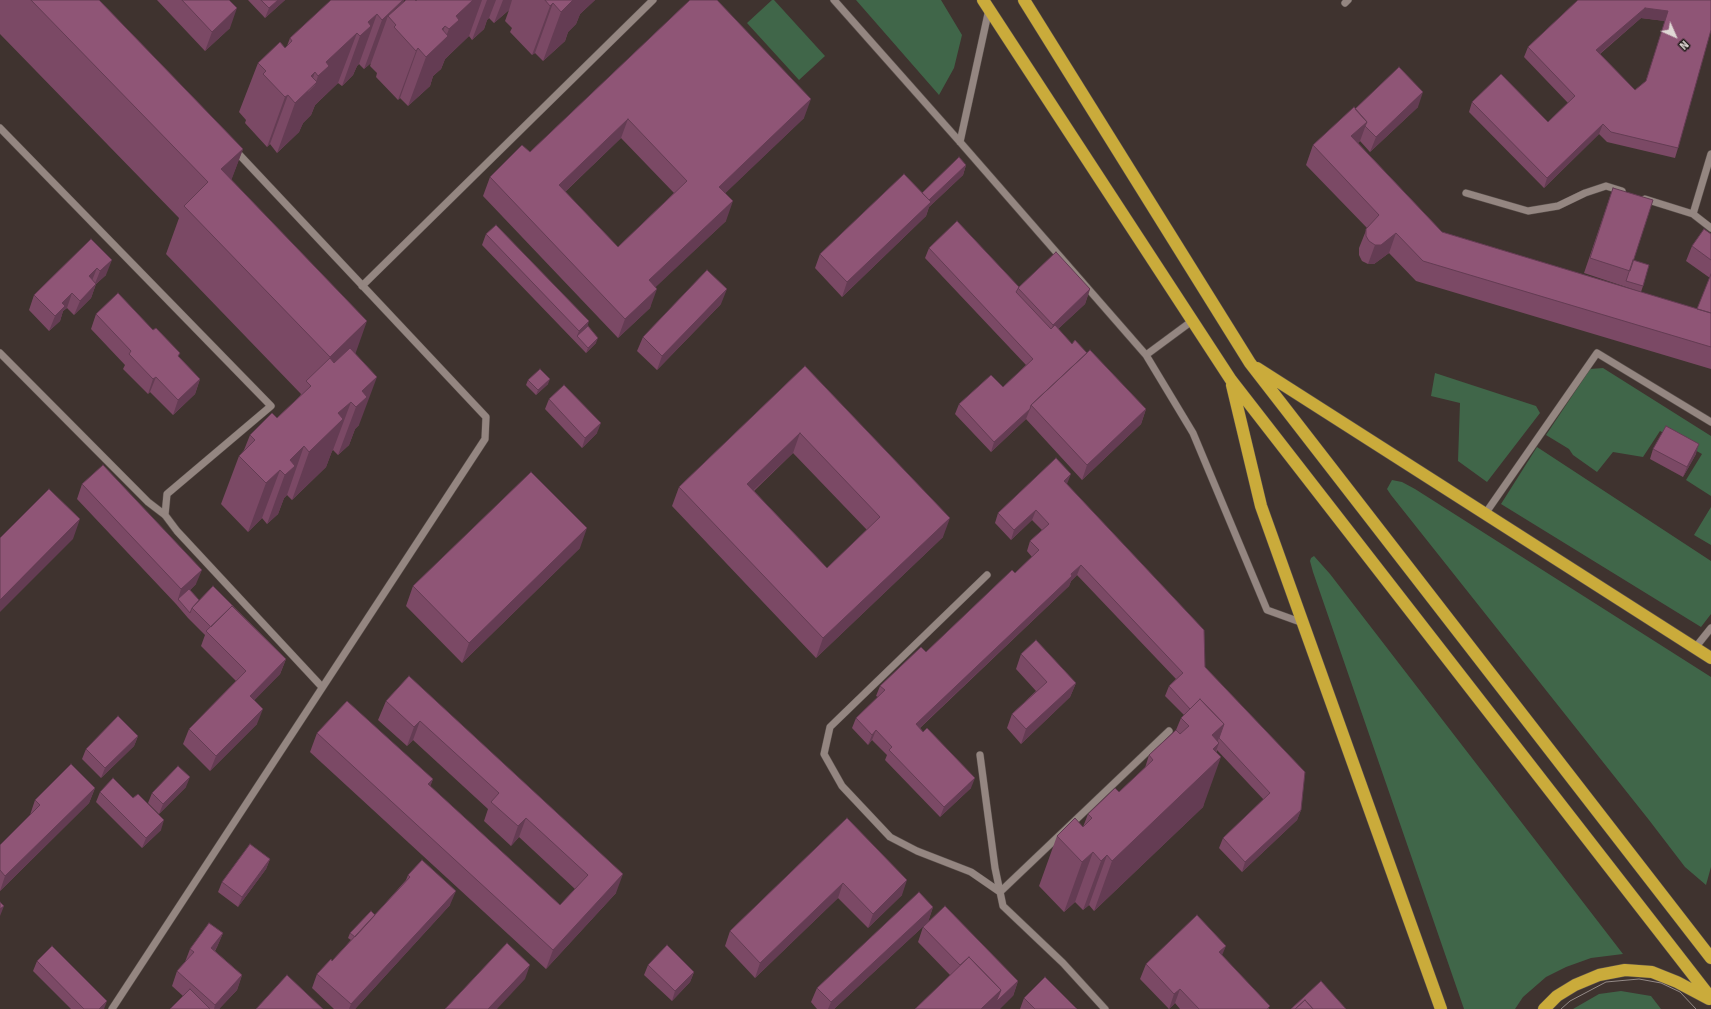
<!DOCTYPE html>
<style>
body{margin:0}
#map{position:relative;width:1711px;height:1009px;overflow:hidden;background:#3f332f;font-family:Signika,sans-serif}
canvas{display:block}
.north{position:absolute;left:1655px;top:16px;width:40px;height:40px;-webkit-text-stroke:3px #221c1a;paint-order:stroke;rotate:135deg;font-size:11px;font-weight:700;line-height:16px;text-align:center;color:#e0d8d5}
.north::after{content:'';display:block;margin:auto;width:14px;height:18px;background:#e0d8d5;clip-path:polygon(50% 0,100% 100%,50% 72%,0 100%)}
</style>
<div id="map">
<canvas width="1711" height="1009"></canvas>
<div class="north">N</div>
</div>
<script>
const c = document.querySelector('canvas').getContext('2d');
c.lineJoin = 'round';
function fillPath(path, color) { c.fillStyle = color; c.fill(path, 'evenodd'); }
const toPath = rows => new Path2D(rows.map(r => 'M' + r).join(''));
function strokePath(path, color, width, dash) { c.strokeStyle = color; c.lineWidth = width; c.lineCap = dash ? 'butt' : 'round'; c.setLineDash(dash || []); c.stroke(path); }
fillPath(toPath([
 [772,0,774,0,825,56,799,80,747,23],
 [856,0,941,0,962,35,954,68,939,95],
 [1603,368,1711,436,1711,496,1686,480,1702,454,1660,431,1643,457,1613,452,1597,472,1573,455,1569,449,1546,435,1590,369],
 [1435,373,1536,406,1540,413,1487,482,1458,461,1460,403,1431,396],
 [1537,447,1711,561,1711,614,1701,627,1501,504],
 [1392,480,1402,482,1415,489,1711,677,1711,867,1706,885,1685,867,1649,820,1391,495,1387,489],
 [1711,507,1711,545,1694,535],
 [1314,556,1330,574,1623,954,1591,958,1566,967,1546,977,1523,997,1515,1009,1464,1009,1313,572,1310,561,1311,558],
 [1621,991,1651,996,1661,1009,1573,1009,1599,994]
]), '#406649');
const minor = toPath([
 [834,0,960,142,1146,355,1193,433,1267,610,1303,623],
 [1345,3,1348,0],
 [0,128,271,406,167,494,165,515],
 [960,142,989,9],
 [1466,193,1528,211,1558,206,1585,193,1606,186,1622,191],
 [1645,199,1693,214,1711,228],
 [1693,214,1711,154],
 [362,286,653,0],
 [0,353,148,502,165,515,177,531,322,687],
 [1146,355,1192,321],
 [1485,514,1597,353,1711,422],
 [987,575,830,727,824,754,842,786,890,837,917,851,971,872,1000,892,1169,731],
 [1695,648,1711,628],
 [980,755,995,868,1003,906,1063,963,1105,1009],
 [112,1009,485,439,486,417,234,149]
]);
const highway = toPath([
 [983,0,1231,380,1711,998],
 [1024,0,1250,363,1711,958],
 [1257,368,1711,658],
 [1232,385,1261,506,1441,1009],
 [1544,1009,1557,996,1575,985,1599,975,1625,970,1652,972,1677,982,1709,999]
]);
strokePath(minor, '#5a504c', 8);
strokePath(highway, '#5a504c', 13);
strokePath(minor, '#948681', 7);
strokePath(highway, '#caab3b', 12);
strokePath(toPath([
 [1561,1009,1570,1001,1606,982,1639,979,1661,983,1680,992,1696,1009]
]), '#948a87', 1);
fillPath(toPath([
 [0,0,99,0,243,149,231,180,355,354,359,425,355,429,349,445,338,455,333,450,332,451,326,467,292,500,287,495,284,498,278,514,267,524,262,518,248,532,221,504,239,456,244,450,250,435,277,418,300,396,301,394,166,254,179,218,0,34],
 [157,0,229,0,230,28,205,51],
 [248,0,285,0,265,18],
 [404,0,403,2,416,1,417,0,595,0,580,14,576,24,568,32,565,41,543,61,535,53,532,55,510,32,512,28,505,21,509,10,494,23,489,18,487,20,484,29,472,40,469,36,445,59,441,69,433,76,430,86,408,106,400,98,398,100,376,77,377,73,370,66,371,63,364,69,359,64,357,66,353,75,342,86,338,83,315,105,311,115,303,123,299,132,277,153,270,144,267,147,245,123,246,120,239,112,258,63,285,48,287,46,290,38],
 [690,0,804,118,725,193,726,221,655,287,650,308,618,338,483,196,490,177,530,152],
 [621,138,674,193,618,247,565,192],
 [1578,0,1711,0,1678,148,1675,158,1607,142,1599,134,1544,188,1469,112,1472,102,1548,122,1568,103,1524,57,1528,47],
 [1641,18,1665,21,1646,81,1635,90,1600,54],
 [1418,107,1370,152,1360,141,1358,143,1442,232,1697,309,1710,278,1686,261,1692,246,1711,234,1711,369,1416,281,1389,253,1374,264,1368,264,1362,261,1359,255,1359,248,1367,228,1306,165,1313,145,1355,109],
 [966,165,963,175,929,207,926,216,842,297,815,268,820,254,922,193],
 [1613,188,1633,260,1643,286,1641,292,1584,273],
 [486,234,588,326,596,343,586,353,482,245],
 [91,239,106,275,96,284,91,298,74,315,67,308,63,311,60,321,49,331,29,310,34,295],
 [929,248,1019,287,1090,289,1085,304,1058,329,1072,344,1087,353,1146,409,1141,424,1082,480,1026,419,991,452,955,414,959,404,1003,387,1026,365,925,258],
 [721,304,657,370,637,351,643,337],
 [96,314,179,357,200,379,195,394,173,415,150,392,148,394,123,369,125,365,91,329],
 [805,366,943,537,816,658,672,506,679,487],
 [793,453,867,530,827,568,754,491],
 [528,380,548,384,536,395,526,385],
 [549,399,597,433,582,448,545,409],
 [1653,449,1696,454,1683,477,1650,459],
 [82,484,196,584,190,590,199,600,234,607,286,659,280,674,254,700,257,724,210,771,183,744,189,729,236,681,201,646,205,635,188,618,176,604,77,499],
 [1067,484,1067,485,1205,667,1301,810,1297,820,1242,872,1219,848,1223,838,1264,800,1217,750,1203,807,1094,911,1089,905,1083,910,1075,902,1064,912,1039,886,1057,836,1083,827,1088,814,1119,792,1145,768,1149,755,1176,730,1181,718,1184,715,1165,696,1169,686,1176,679,1077,575,1071,581,1069,586,920,728,971,788,940,817,885,760,887,755,872,740,868,745,852,728,856,718,878,697,876,696,880,686,926,652,1015,573,1032,557,1027,551,1030,541,1042,530,1032,520,1011,540,995,523,998,513],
 [580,548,462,663,406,606,413,586],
 [1021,654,1076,683,1070,697,1021,744,1007,728,1012,714,1036,691,1016,669],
 [409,676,616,893,546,969,310,752,317,733,433,779,430,786,560,905,575,889,519,837,511,846,484,821,488,809,413,740,407,746,378,720,386,701],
 [138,736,134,746,101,778,82,759,86,749],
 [186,787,159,814,148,803,152,793],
 [95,788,89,803,0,891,0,845,30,815,35,800],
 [100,792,161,830,142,848,96,802],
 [847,818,902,895,868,928,838,898,755,978,725,946,730,931],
 [270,859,266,869,238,907,218,892,222,882],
 [408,875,450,905,355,1009,334,1009,312,988,317,974,332,961,351,940,348,938,350,933,375,915,406,880],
 [933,907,928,922,834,1009,817,1009,811,1002,817,988],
 [923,927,1018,981,1013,996,950,975,918,942],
 [223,933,217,947,215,951,242,975,237,990,219,1009,170,1009,183,996,172,986,177,971,185,962,190,949],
 [1222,955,1269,1009,1180,1009,1175,1003,1169,1009,1140,979,1146,964],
 [37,961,104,1009,71,1009,33,971],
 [648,965,694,972,690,982,672,1001,644,975],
 [1024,998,1077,1009,1020,1009]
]), '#7b4965');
fillPath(toPath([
 [278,0,285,0,265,18,269,8],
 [403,0,404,0,395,24,388,16,371,63,364,69,382,20],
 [473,0,482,0,469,36,445,59,441,69,433,76,430,86,408,106,426,57,442,29,445,26,438,45,445,39,449,29,456,16],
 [487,0,496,0,489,18,487,20,484,29,472,40],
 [503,0,512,0,509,10,494,23],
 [573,0,595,0,580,14,576,24,568,32,565,41,543,61,561,12],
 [553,3,535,53,532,55,550,6],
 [237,8,230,28,205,51,212,32],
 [1645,8,1668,11,1665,21,1641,18,1592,60,1596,50],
 [377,14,359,64,357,66,353,75,342,86,360,36,368,22],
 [357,33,338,83,315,105,311,115,303,123,299,132,277,153,295,103,311,76,315,72,308,92,315,85,318,76,326,62],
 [418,48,400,98,398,100,416,51],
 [1423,92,1418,107,1370,152,1376,137],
 [288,95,270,144,267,147,285,97],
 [811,99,804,118,712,206,719,187],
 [628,119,621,138,552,204,559,185],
 [1367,122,1360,141,1344,156,1351,136],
 [1603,124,1599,134,1544,188,1547,178],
 [243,149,225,197,221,169],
 [966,165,963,175,929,207,926,216,842,297,847,282,926,203],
 [733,201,726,221,642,300,649,280],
 [1396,233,1389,253,1374,264,1368,264,1375,245],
 [112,260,106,275,96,284,91,298,74,315,80,301,94,286,100,271],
 [97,268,91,283,89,276],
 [657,289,650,308,618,338,625,319],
 [727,289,721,304,657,370,662,356],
 [1090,289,1085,304,1047,339,1053,325],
 [72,293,67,308,63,311,60,321,49,331,55,316,62,303],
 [367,321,350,369,312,405,330,357],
 [589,321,586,331,577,336,579,331],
 [598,338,596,343,586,353,588,348],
 [156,377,150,392,148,394,153,379],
 [377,377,359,425,355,429,349,445,338,455,362,391],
 [200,379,195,394,173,415,178,400],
 [550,379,548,384,536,395,538,390],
 [351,402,333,450,332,451,326,467,292,500,309,452,338,413],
 [1030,409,1026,419,991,452,994,442],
 [1146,409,1141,424,1082,480,1087,465],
 [601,423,597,433,582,448,585,438],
 [800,433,793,453,740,503,747,484],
 [1699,444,1696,454,1683,477,1687,467],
 [304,446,287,495,284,498,278,514,267,524,290,460],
 [280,470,262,518,248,532,266,483],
 [1071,474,1067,484,1060,491,1064,481],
 [1036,510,1032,520,1011,540,1014,530],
 [950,518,943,537,816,658,823,638],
 [80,519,73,539,0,612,0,600],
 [587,528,580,548,462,663,469,643],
 [1081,565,1077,575,1071,581,1069,586,913,734,916,724],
 [202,570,196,584,179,601,178,599,181,589],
 [286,659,280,674,244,711,250,696],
 [1076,683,1070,697,1021,744,1026,729],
 [263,709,257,724,210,771,216,756],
 [420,721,413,740,407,746,414,727],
 [1224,724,1216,746,1219,743,1210,768,1221,757,1203,807,1094,911,1112,861,1212,735],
 [876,730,872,740,868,745,872,735],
 [138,736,134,746,101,778,105,768],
 [190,777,186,787,159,814,163,804],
 [975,778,971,788,940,817,944,807],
 [433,779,426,798,428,784],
 [95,788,89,803,0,891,5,876],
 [1301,810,1297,820,1242,872,1245,862],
 [526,818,519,837,511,846,518,826],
 [164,820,161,830,142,848,146,838],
 [1093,852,1075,902,1064,912,1082,862],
 [1107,855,1089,905,1083,910,1101,861],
 [270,859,266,869,238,907,242,897],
 [623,874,616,893,546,969,553,950],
 [907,880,902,895,868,928,873,914],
 [843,883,838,898,755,978,760,963],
 [456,891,450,905,355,1009,349,1009,351,1004],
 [4,906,0,916,0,909],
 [933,907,928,922,834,1009,828,1009,831,1002],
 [223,933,217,947,206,962,211,948],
 [1226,946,1220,960,1219,952],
 [530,965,525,979,497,1009,488,1009],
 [694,972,690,982,672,1001,675,991],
 [242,975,237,990,219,1009,214,1009,215,1005],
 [1018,981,1013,996,1000,1009,981,1009,1001,990],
 [1180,989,1175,1003,1169,1009,1174,994],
 [107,1001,104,1009,99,1009]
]), '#643c53');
const building = toPath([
 [31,0,99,0,243,149,221,169,367,321,330,357,184,206,208,182,31,0],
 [182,0,229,0,237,8,212,32,182,0],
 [261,0,278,0,269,8,261,0],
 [331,0,403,0,382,20,377,14,368,22,371,26,360,36,357,33,326,62,329,66,318,76,315,72,311,76,317,82,295,103,288,95,285,97,263,74,266,71,258,63,280,42,285,48,292,41,290,38,331,0],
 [406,0,415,0,416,1,417,0,473,0,456,16,459,20,449,29,445,26,442,29,448,36,426,57,418,48,416,51,394,27,396,25,388,16,406,0],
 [545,0,573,0,561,12,553,3,550,6,545,0],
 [690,0,717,0,811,99,719,187,733,201,649,280,657,289,625,319,490,177,522,145,530,152,690,0],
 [628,119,687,181,618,247,559,185,628,119],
 [1578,0,1711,0,1711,30,1678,148,1611,132,1603,124,1547,178,1472,102,1501,74,1548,122,1575,96,1528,47,1578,0],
 [1645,8,1668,11,1646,81,1635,90,1596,50,1645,8],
 [1399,67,1423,92,1376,137,1365,126,1367,122,1355,109,1399,67],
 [1354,107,1367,122,1351,136,1442,232,1711,313,1711,347,1423,261,1396,233,1381,245,1375,245,1369,241,1366,236,1366,229,1379,215,1313,145,1354,107],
 [959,157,966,165,929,200,922,193,959,157],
 [904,174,931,202,847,282,820,254,904,174],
 [1613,188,1653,200,1630,271,1590,258,1613,188],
 [957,221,1019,287,1016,292,1051,329,1055,325,1072,344,1075,340,1087,353,1031,405,1030,409,994,442,959,404,991,375,1003,387,1033,359,929,248,957,221],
 [496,225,589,321,579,331,486,234,496,225],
 [1704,229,1711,234,1711,260,1692,246,1704,229],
 [91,239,112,260,100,271,97,268,89,276,96,284,80,301,72,293,62,303,65,306,55,316,34,295,91,239],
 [1056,252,1090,289,1053,325,1018,288,1056,252],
 [1633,260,1649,265,1643,286,1626,281,1633,260],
 [707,270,727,289,662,356,643,337,707,270],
 [1711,274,1711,313,1697,309,1711,274],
 [118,293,153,330,156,328,180,353,178,356,200,379,178,400,156,377,153,379,129,354,131,351,96,314,118,293],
 [588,326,598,338,588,348,577,336,588,326],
 [350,348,377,377,362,391,367,397,356,407,351,402,338,413,343,419,309,452,304,446,290,460,295,466,285,475,280,470,266,483,239,456,255,440,250,435,272,413,277,418,311,386,306,381,330,358,334,363,350,348],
 [1090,350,1146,409,1087,465,1031,405,1090,350],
 [805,366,950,518,823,638,679,487,805,366],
 [800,433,880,517,827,568,747,484,800,433],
 [540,369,550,379,538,390,528,380,540,369],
 [564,385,601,423,585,438,549,399,564,385],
 [1666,426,1699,444,1687,467,1653,449,1666,426],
 [1056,458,1071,474,1064,481,1204,630,1205,667,1305,772,1301,810,1245,862,1223,838,1270,793,1219,738,1224,724,1200,699,1190,709,1169,686,1183,673,1081,565,1071,574,1072,576,916,724,923,732,927,728,975,778,944,807,889,750,892,747,876,730,872,735,856,718,885,690,880,686,921,647,926,652,1012,570,1015,573,1039,550,1030,541,1049,524,1036,510,1014,530,998,513,1056,458],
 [103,465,202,570,181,589,82,484,103,465],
 [531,472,587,528,469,643,413,586,531,472],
 [49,489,80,519,0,600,0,538,49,489],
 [213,586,234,607,233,607,232,606,211,627,192,608,213,586],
 [189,589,199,600,192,608,190,613,178,599,189,589],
 [232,606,286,659,250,696,263,709,216,756,189,729,246,671,206,631,232,606],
 [1036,640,1076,683,1026,729,1012,714,1047,682,1021,654,1036,640],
 [409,676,623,874,553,950,317,733,347,701,433,779,428,784,560,905,588,875,526,818,518,826,491,802,499,793,420,721,414,727,386,701,409,676],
 [1200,699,1224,724,1212,735,1219,743,1213,749,1221,757,1112,861,1107,855,1101,861,1093,852,1082,862,1057,836,1075,818,1083,827,1092,818,1088,814,1115,788,1119,792,1153,760,1149,755,1176,730,1180,734,1189,726,1181,718,1200,699],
 [118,716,138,736,105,768,86,749,118,716],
 [71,764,95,788,5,876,0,870,0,845,40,805,35,800,71,764],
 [178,766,190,777,163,804,152,793,178,766],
 [113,778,133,798,138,794,164,820,146,838,100,792,113,778],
 [847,818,907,880,873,914,843,883,760,963,730,931,847,818],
 [250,844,270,859,242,897,222,882,250,844],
 [422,860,456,891,351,1004,317,974,331,959,332,961,410,877,408,875,422,860],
 [919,892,933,907,831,1002,817,988,919,892],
 [0,902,4,906,0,909,0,902],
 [945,906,1018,981,996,1002,1001,990,969,957,960,965,923,927,945,906],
 [371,911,375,915,355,937,350,933,371,911],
 [1197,915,1226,946,1219,952,1270,1006,1267,1009,1199,1009,1180,989,1174,994,1146,964,1197,915],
 [209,923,223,933,211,948,242,975,215,1005,177,971,194,952,190,949,209,923],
 [507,943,530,965,488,1009,445,1009,507,943],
 [667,945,694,972,675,991,648,965,667,945],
 [52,946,107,1001,99,1009,84,1009,37,961,52,946],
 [969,957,1001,990,981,1009,915,1009,969,957],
 [287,975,323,1009,256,1009,287,975],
 [1045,977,1077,1009,1035,1009,1024,998,1045,977],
 [1321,981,1346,1009,1313,1009,1305,1000,1295,1009,1291,1009,1321,981],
 [190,989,210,1009,170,1009,190,989],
 [1305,1000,1313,1009,1295,1009,1305,1000]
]);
fillPath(building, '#8f5576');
strokePath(building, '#643c53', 1);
</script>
